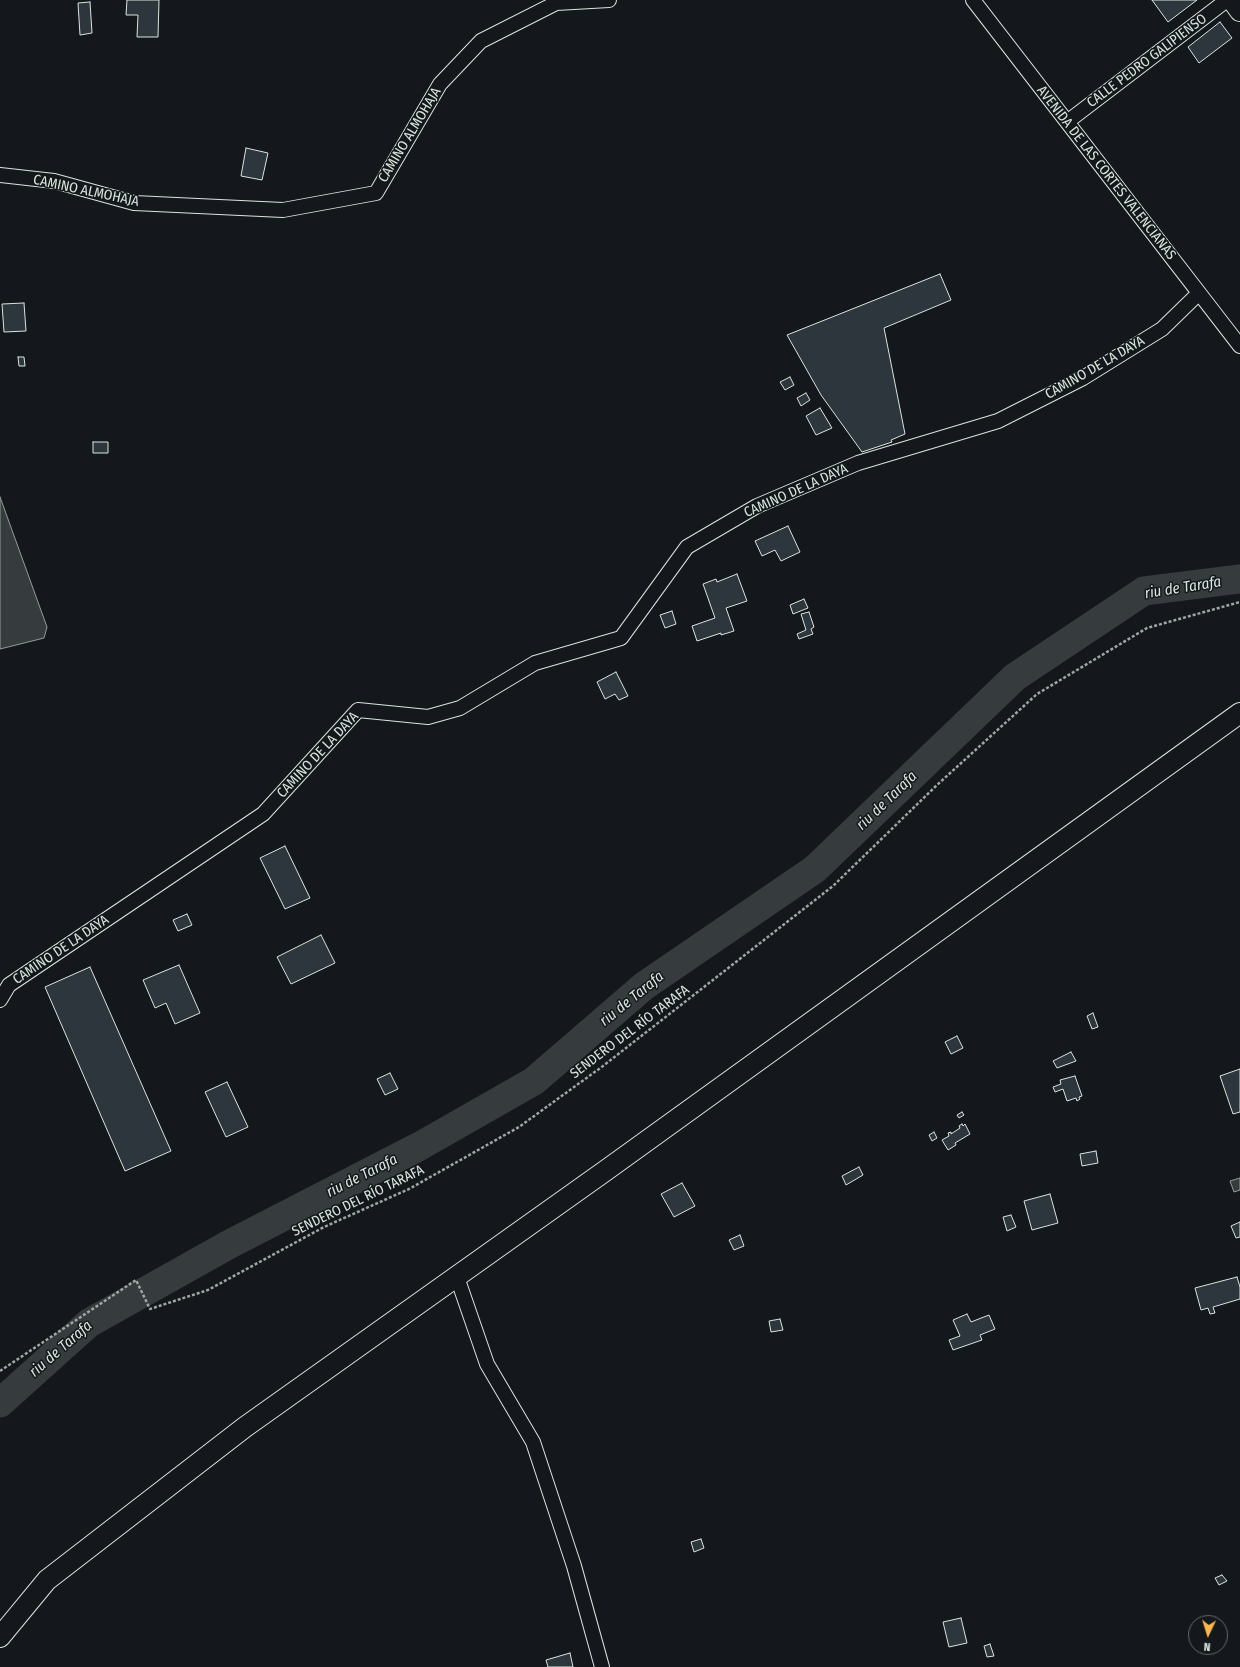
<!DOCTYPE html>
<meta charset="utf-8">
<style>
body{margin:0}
#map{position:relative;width:1240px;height:1667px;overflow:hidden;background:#14181c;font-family:"Fira Sans Condensed",sans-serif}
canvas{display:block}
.north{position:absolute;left:1188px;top:1615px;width:40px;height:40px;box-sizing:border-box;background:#14181c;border:1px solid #626a69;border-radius:50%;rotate:184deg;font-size:11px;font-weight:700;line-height:16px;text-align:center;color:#d8e6dc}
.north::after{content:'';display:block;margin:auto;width:14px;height:18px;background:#ffb74d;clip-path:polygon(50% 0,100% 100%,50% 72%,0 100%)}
</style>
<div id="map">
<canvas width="1240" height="1667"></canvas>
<div class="north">N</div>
</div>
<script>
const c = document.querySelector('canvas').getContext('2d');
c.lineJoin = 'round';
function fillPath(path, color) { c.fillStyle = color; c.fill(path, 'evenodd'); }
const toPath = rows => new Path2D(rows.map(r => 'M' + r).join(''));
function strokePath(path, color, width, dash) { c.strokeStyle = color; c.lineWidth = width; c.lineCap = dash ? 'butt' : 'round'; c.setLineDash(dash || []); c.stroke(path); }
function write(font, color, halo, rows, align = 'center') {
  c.font = font + ' "Fira Sans Condensed",sans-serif'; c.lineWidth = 3; c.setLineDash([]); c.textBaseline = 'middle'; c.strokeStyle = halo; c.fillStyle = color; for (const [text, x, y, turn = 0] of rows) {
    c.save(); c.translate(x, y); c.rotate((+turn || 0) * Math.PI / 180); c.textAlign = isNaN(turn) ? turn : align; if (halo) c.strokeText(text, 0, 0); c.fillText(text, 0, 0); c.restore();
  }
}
const water = toPath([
 [0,497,47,627,44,638,0,649,0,497],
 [1240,1178,1240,1190,1234,1192,1230,1181,1240,1178]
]);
fillPath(water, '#363b3e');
strokePath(water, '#939e99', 1);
strokePath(toPath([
 [0,1403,89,1323,228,1245,420,1146,534,1081,644,986,815,869,1015,677,1144,591,1240,579]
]), '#363b3e', 29);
const building = toPath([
 [127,0,159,0,158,37,137,37,138,15,126,15,127,0],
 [1152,0,1197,0,1168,22,1152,0],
 [90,2,92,33,80,35,78,3,90,2],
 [1220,22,1232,38,1199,63,1188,47,1220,22],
 [246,148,268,153,262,180,241,176,246,148],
 [940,274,951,300,884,328,905,434,891,440,892,442,862,452,821,395,787,335,940,274],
 [24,303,26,331,4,332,2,304,24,303],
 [18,357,24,357,25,366,19,366,18,357],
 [790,377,794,385,785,390,780,382,790,377],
 [806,393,810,400,801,406,797,398,806,393],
 [820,408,832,428,816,435,806,416,820,408],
 [93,442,108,442,108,453,93,453,93,442],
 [788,526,800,552,781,561,775,550,762,556,755,541,788,526],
 [737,574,747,601,726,608,734,631,721,635,721,633,697,641,692,626,715,618,703,584,716,579,717,582,737,574],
 [804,599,808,608,793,614,790,605,804,599],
 [672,611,676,624,665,628,660,615,672,611],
 [809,612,814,627,811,629,813,634,799,639,797,634,806,630,801,614,809,612],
 [616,672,628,696,619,700,615,694,605,699,597,682,616,672],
 [285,846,310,898,285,909,260,858,285,846],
 [187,914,192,925,178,931,173,920,187,914],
 [321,935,335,963,291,984,277,957,321,935],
 [179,965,200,1013,175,1024,166,1003,155,1008,143,980,179,965],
 [90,967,171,1151,125,1171,45,987,90,967],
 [1093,1013,1098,1027,1092,1029,1087,1016,1093,1013],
 [957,1036,963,1048,951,1054,945,1042,957,1036],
 [1071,1052,1076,1061,1057,1068,1053,1061,1071,1052],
 [1240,1069,1240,1112,1233,1114,1220,1076,1240,1069],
 [390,1073,398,1089,385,1095,377,1079,390,1073],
 [1075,1076,1082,1096,1079,1097,1080,1099,1077,1101,1076,1098,1067,1101,1063,1089,1055,1092,1053,1087,1061,1084,1060,1080,1075,1076],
 [227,1082,248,1127,226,1137,205,1092,227,1082],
 [962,1112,964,1115,959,1118,957,1115,962,1112],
 [962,1124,963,1126,965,1124,970,1134,955,1143,956,1145,948,1150,942,1140,949,1136,948,1133,951,1132,951,1134,960,1128,959,1126,962,1124],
 [934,1132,937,1138,932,1141,929,1135,934,1132],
 [1096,1151,1098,1163,1082,1166,1080,1154,1096,1151],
 [859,1167,863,1175,846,1185,842,1176,859,1167],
 [682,1183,695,1206,674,1217,661,1194,682,1183],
 [1050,1194,1058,1223,1032,1230,1024,1201,1050,1194],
 [1011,1215,1016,1227,1007,1231,1003,1217,1011,1215],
 [1240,1222,1240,1237,1236,1238,1231,1226,1240,1222],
 [740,1235,744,1246,734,1250,729,1240,740,1235],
 [1237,1277,1240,1287,1240,1299,1213,1307,1215,1313,1210,1314,1208,1308,1201,1310,1195,1288,1237,1277],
 [967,1314,971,1322,989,1315,995,1329,980,1335,982,1340,953,1350,949,1340,960,1336,953,1320,967,1314],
 [780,1319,783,1330,771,1332,769,1321,780,1319],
 [701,1539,704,1548,694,1552,691,1542,701,1539],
 [1222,1575,1227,1581,1219,1585,1215,1578,1222,1575],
 [961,1618,967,1643,949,1647,943,1622,961,1618],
 [990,1644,994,1656,987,1657,984,1646,990,1644],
 [570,1653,573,1667,548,1667,546,1660,570,1653]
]);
fillPath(building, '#2c363c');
strokePath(building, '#d8e6dc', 1);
const minor = toPath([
 [973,0,1240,346],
 [1067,122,1227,0],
 [0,175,54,181,134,203,283,210,376,193,440,84,481,41,556,3,609,0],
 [0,1000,9,985,263,814,358,710,428,717,460,708,535,663,621,638,687,547,757,506,858,463,998,421,1083,378,1162,329,1199,293],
 [457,1277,487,1364,533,1442,574,1566,602,1667]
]);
const secondary = toPath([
 [1232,0,1240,11],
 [0,1637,47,1580,245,1427,605,1171,1240,713]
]);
strokePath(minor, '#d8e6dc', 16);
strokePath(secondary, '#d8e6dc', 22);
strokePath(toPath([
 [0,1371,136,1280,150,1309,208,1290,324,1227,409,1189,519,1127,603,1066,833,886,937,785,1037,694,1147,628,1240,602]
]), '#9da8a2', 2.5, [3, 2]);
strokePath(minor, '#14181c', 14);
strokePath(secondary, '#14181c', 20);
write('14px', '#d8e6dc', '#14181c', [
 ["CALLE PEDRO GALIPIENSO",1147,61,-37],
 ["CAMINO ALMOHAJA",410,135,-59],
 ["AVENIDA DE LAS CORTES VALENCIANAS",1106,173,52],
 ["CAMINO ALMOHAJA",86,191,12],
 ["CAMINO DE LA DAYA",1095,368,-30],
 ["CAMINO DE LA DAYA",796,491,-24],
 ["CAMINO DE LA DAYA",318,755,-47],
 ["CAMINO DE LA DAYA",61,950,-34],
 ["SENDERO DEL RÍO TARAFA",630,1032,-37],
 ["SENDERO DEL RÍO TARAFA",358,1201,-26]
]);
write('italic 15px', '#d8e6dc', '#14181c', [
 ["riu de Tarafa",1183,588,-9],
 ["riu de Tarafa",887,801,-44],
 ["riu de Tarafa",632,999,-39],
 ["riu de Tarafa",362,1176,-27],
 ["riu de Tarafa",61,1349,-41]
]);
</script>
